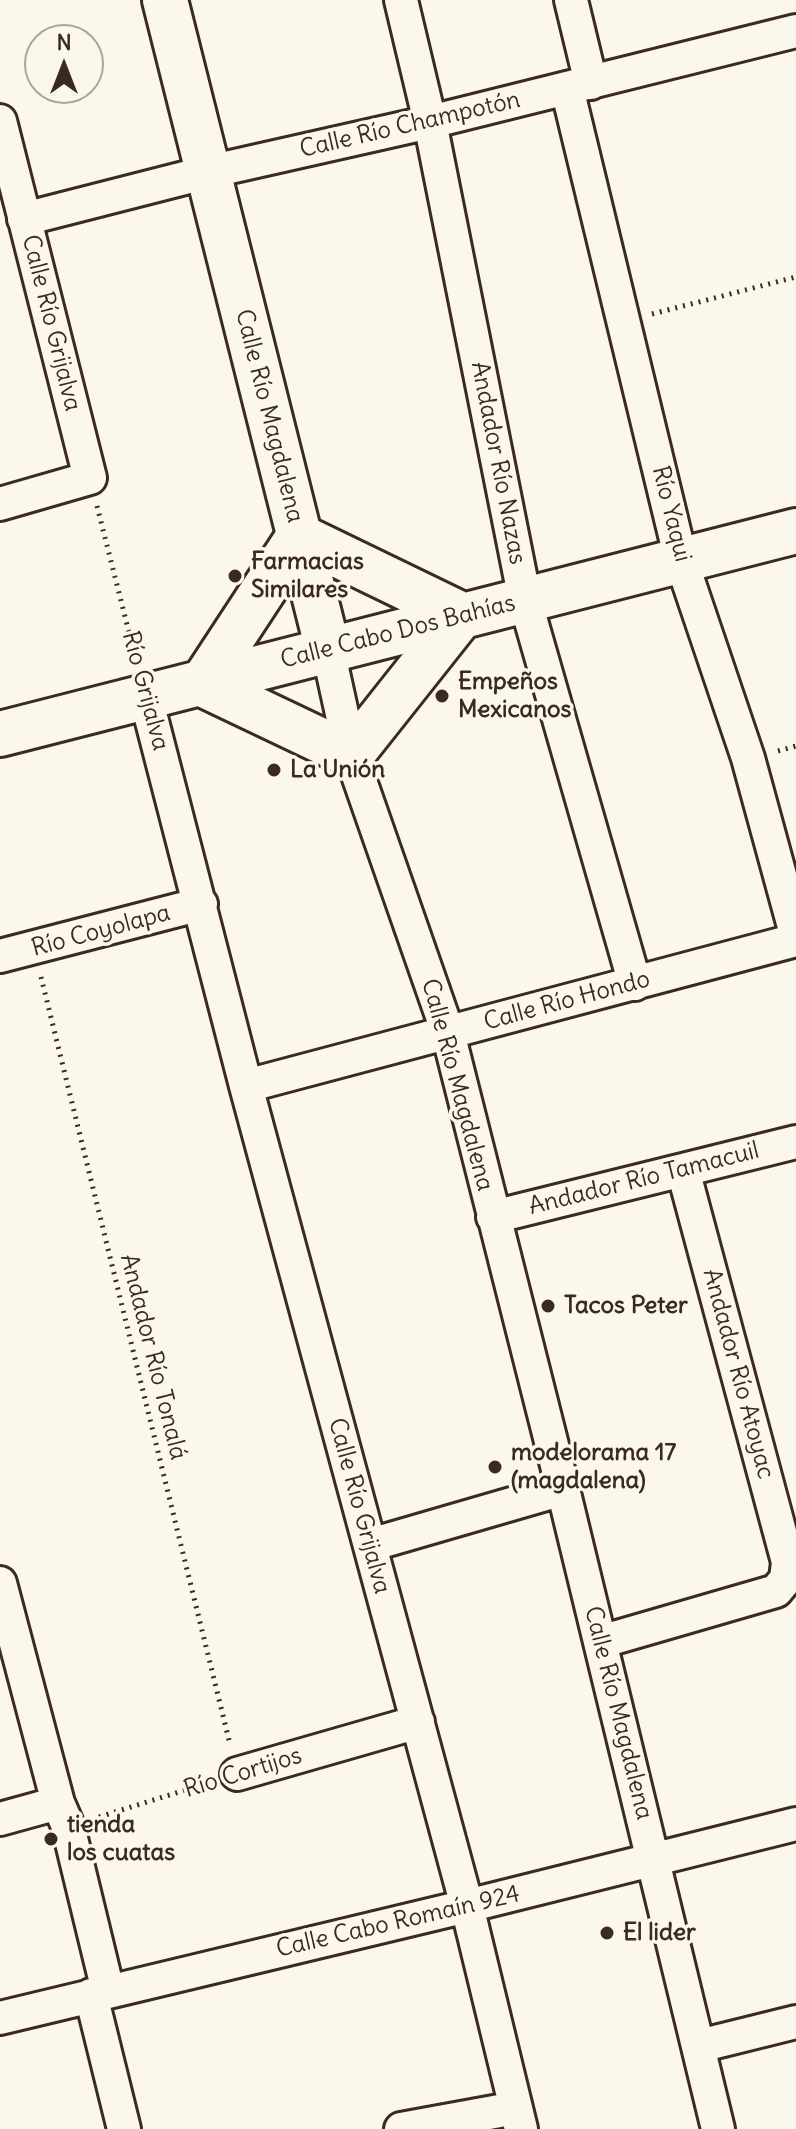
<!DOCTYPE html>
<meta charset="utf-8">
<style>
body{margin:0}
#map{position:relative;width:796px;height:2129px;overflow:hidden;background:#fbf7ec;font-family:Delius,sans-serif}
canvas{display:block}
.north{position:absolute;left:24px;top:24px;width:80px;height:80px;box-sizing:border-box;background:#fbf7ec;border:2px solid #aea59a;border-radius:50%;rotate:0deg;font-size:22px;font-weight:700;line-height:32px;text-align:center;color:#3b2a1e}
.north::after{content:'';display:block;margin:auto;width:28px;height:36px;background:#3b2a1e;clip-path:polygon(50% 0,100% 100%,50% 72%,0 100%)}
</style>
<div id="map">
<canvas width="796" height="2129"></canvas>
<div class="north">N</div>
</div>
<script>
const c = document.querySelector('canvas').getContext('2d');
c.lineJoin = 'round';
const toPath = rows => new Path2D(rows.map(r => 'M' + r).join(''));
function strokePath(path, color, width, dash) { c.strokeStyle = color; c.lineWidth = width; c.lineCap = dash ? 'butt' : 'round'; c.setLineDash(dash || []); c.stroke(path); }
function write(font, color, halo, rows, align = 'center') {
  c.font = font + ' Delius,sans-serif'; c.lineWidth = 7; c.setLineDash([]); c.textBaseline = 'middle'; c.strokeStyle = halo; c.fillStyle = color; for (const [text, x, y, turn = 0] of rows) {
    c.save(); c.translate(x, y); c.rotate((+turn || 0) * Math.PI / 180); c.textAlign = isNaN(turn) ? turn : align; if (halo) c.strokeText(text, 0, 0); c.fillText(text, 0, 0); c.restore();
  }
}
const street = toPath([
 [401,0,430,122,525,600,635,984],
 [571,0,591,83],
 [567,88,681,560,748,758,796,934],
 [0,121,90,478,0,504],
 [24,219,208,172,430,122,796,31],
 [328,650,351,755,448,1033,563,1489,718,2129],
 [146,698,246,1086,467,1906,521,2129],
 [0,956,201,904],
 [246,1086,796,940],
 [493,1217,796,1142],
 [370,1545,563,1489],
 [0,1583,58,1803,68,1826,108,1991],
 [600,1642,776,1591,786,1579,788,1562,683,1170],
 [237,1774,418,1722],
 [0,1819,58,1803],
 [91,1995,124,2129],
 [0,2018,467,1906,796,1824],
 [699,2046,796,2022],
 [401,2129,516,2108]
]);
const secondary = toPath([
 [165,0,328,650],
 [299,536,462,615,351,755,202,684,299,536],
 [0,734,796,531]
]);
strokePath(street, '#3b2a1e', 38);
strokePath(secondary, '#3b2a1e', 50);
strokePath(toPath([
 [652,314,796,277],
 [97,506,136,660],
 [778,751,796,746],
 [41,977,230,1744],
 [99,1817,208,1783]
]), '#3b2a1e', 5, [2, 6]);
strokePath(street, '#fbf7ec', 32);
strokePath(secondary, '#fbf7ec', 44);
for (const [x, y, r, color] of [
 [235,576,8,"#3b2a1e"],
 [442,696,8,"#3b2a1e"],
 [274,770,8,"#3b2a1e"],
 [548,1306,8,"#3b2a1e"],
 [495,1467,8,"#3b2a1e"],
 [51,1839,8,"#3b2a1e"],
 [607,1933,8,"#3b2a1e"]
]) { const dot = new Path2D(); dot.arc(x, y, r, 0, 2 * Math.PI); c.fillStyle = color; c.fill(dot); strokePath(dot, '#fbf7ec', 3); }
write('24px', '#3b2a1e', '#fbf7ec', [
 ["Calle Río Champotón",410,125,-13],
 ["Calle Río Grijalva",51,323,76],
 ["Calle Río Magdalena",269,416,76],
 ["Andador Río Nazas",498,463,79],
 ["Río Yaqui",671,514,76],
 ["Calle Cabo Dos Bahías",398,632,-14],
 ["Río Grijalva",145,691,75],
 ["Río Coyolapa",101,931,-15],
 ["Calle Río Hondo",567,1001,-15],
 ["Calle Río Magdalena",457,1085,75],
 ["Andador Río Tamacuil",644,1179,-14],
 ["Andador Río Tonalá",153,1357,76],
 ["Andador Río Atoyac",738,1374,75],
 ["Calle Río Grijalva",359,1506,75],
 ["Calle Río Magdalena",618,1713,76],
 ["Río Cortijos",243,1773,-17],
 ["Calle Cabo Romaín 924",398,1922,-13]
]);
write('bold 24px', '#3b2a1e', '#fbf7ec', [
 ["Farmacias",251,562],
 ["Similares",251,590],
 ["Empeños",458,682],
 ["Mexicanos",458,710],
 ["La Unión",290,770],
 ["Tacos Peter",564,1306],
 ["modelorama 17",511,1453],
 ["(magdalena)",511,1481],
 ["tienda",67,1825],
 ["los cuatas",67,1853],
 ["El lider",623,1933]
], 'left');
</script>
